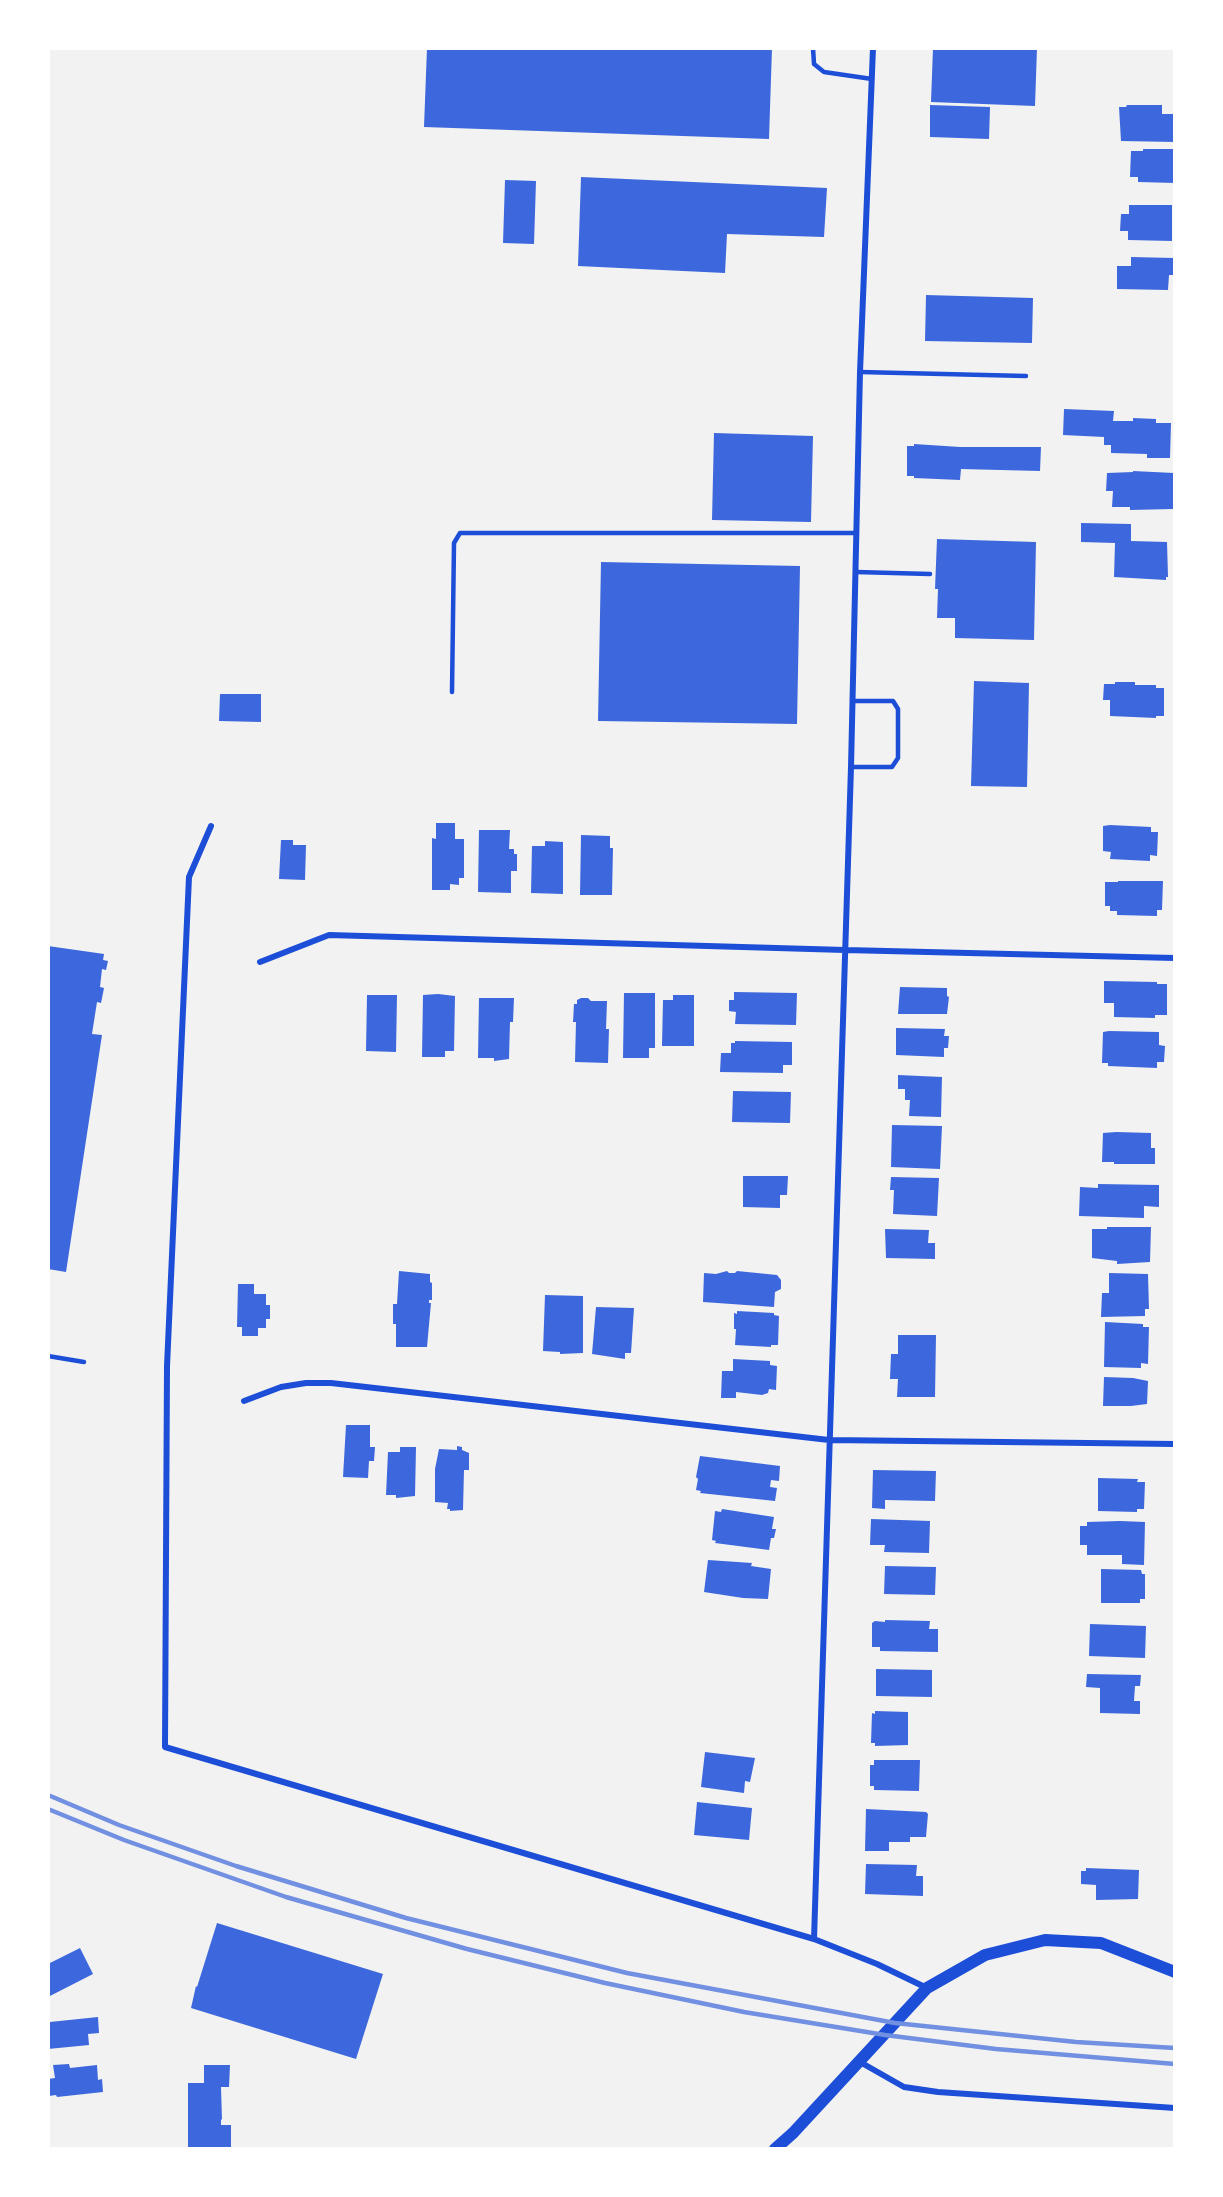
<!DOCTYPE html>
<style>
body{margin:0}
#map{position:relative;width:1223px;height:2197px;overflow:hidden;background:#f2f2f2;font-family:Quicksand,sans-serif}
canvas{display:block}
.frame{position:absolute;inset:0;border:50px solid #fff;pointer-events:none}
</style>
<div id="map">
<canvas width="1223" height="2197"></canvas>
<div class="frame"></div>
</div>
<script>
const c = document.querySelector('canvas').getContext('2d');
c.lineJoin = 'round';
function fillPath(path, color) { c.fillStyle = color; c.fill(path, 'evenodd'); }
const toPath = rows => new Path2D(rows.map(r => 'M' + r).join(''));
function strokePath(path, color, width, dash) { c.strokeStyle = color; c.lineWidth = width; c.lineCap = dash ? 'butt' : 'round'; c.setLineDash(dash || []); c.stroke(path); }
fillPath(toPath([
 [427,48,772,48,769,139,424,127],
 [933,48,1037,48,1035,106,931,102],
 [930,105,990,107,989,139,930,137],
 [1127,105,1162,105,1162,114,1175,114,1175,142,1121,141,1119,107,1126,107],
 [1143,149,1175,149,1175,183,1138,182,1138,177,1130,177,1131,151,1143,151],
 [581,177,827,188,824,237,727,234,725,273,578,266],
 [505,180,536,181,534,244,503,243],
 [1129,205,1172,205,1172,241,1128,240,1128,231,1120,231,1121,214,1129,214],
 [1131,257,1174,258,1174,275,1169,275,1168,290,1117,289,1117,266,1131,266],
 [926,295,1033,298,1032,343,925,341],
 [1064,409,1114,411,1113,421,1133,421,1133,418,1156,419,1156,423,1171,423,1170,458,1147,458,1147,454,1111,453,1111,445,1104,445,1104,437,1063,435],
 [714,433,813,436,811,522,712,520],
 [914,444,960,447,1041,447,1040,471,961,469,960,480,914,478,914,476,907,476,907,446,914,446],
 [1133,471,1174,473,1173,509,1130,510,1130,507,1112,507,1113,491,1106,491,1107,473,1133,472],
 [1081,523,1131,524,1131,541,1167,542,1168,577,1166,577,1166,580,1114,577,1115,543,1081,542],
 [937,539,1036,542,1034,640,955,638,955,618,937,618,938,589,935,589],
 [601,562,800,566,797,724,598,721],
 [974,681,1029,683,1027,787,971,786],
 [1115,682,1135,682,1135,685,1156,685,1156,688,1164,688,1164,716,1156,716,1156,718,1110,716,1110,700,1103,700,1104,684,1115,684],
 [220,694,261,694,261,722,219,721],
 [436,823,455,823,455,839,464,839,464,878,459,878,459,885,450,884,450,890,432,890,432,838,436,839],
 [1110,825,1151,827,1151,832,1158,832,1157,856,1150,855,1150,861,1110,859,1111,852,1103,851,1103,826],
 [479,830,510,830,509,849,514,849,514,854,517,854,517,871,511,871,511,893,478,892],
 [581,835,610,836,610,848,613,848,612,895,580,895],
 [281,840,293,840,293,845,306,845,305,880,279,879],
 [545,841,563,842,563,894,531,893,532,846,545,846],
 [1118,881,1163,881,1162,910,1157,910,1157,916,1117,915,1117,911,1110,911,1110,906,1105,906,1105,882,1118,882],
 [48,946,104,954,103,960,108,961,106,970,102,969,100,987,104,988,101,1003,97,1002,92,1034,102,1035,66,1272,48,1269],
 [1104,981,1157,982,1157,984,1167,984,1167,1015,1155,1015,1155,1018,1114,1017,1114,1003,1104,1003],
 [900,987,947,988,947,996,949,997,947,1014,898,1014],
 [734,992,797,993,796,1025,735,1024,736,1012,729,1011,729,1000,734,1000],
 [624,993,655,993,655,1048,649,1048,649,1058,623,1058],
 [438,994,455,996,454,1051,445,1051,445,1057,422,1057,423,995],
 [367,995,397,995,396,1052,366,1051],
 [673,995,694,995,694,1046,662,1046,663,1000,673,1000],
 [479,998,514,998,513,1022,510,1022,509,1059,494,1061,494,1058,478,1058],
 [581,998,588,998,591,1001,607,1001,606,1029,609,1029,608,1063,575,1062,576,1022,573,1022,574,1004,577,1004,577,1000],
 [896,1028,945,1029,944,1036,949,1036,948,1048,944,1048,944,1057,896,1055],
 [1109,1031,1159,1032,1159,1045,1165,1046,1164,1062,1157,1062,1157,1068,1108,1066,1108,1063,1102,1063,1103,1032],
 [735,1041,792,1042,792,1065,783,1065,783,1073,720,1072,721,1053,731,1053,731,1043,735,1043],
 [898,1075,942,1077,941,1117,909,1116,910,1100,905,1100,905,1089,898,1089],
 [733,1091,791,1092,790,1123,732,1122],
 [892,1125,942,1126,940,1169,891,1167],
 [1116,1132,1151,1133,1151,1148,1155,1148,1155,1164,1114,1164,1114,1162,1102,1162,1103,1133],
 [743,1176,788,1176,787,1195,780,1195,780,1208,743,1207],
 [891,1177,939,1178,937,1216,893,1214,894,1190,890,1190],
 [1098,1184,1159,1185,1159,1207,1144,1206,1144,1218,1079,1216,1080,1187,1098,1188],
 [1107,1227,1151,1227,1150,1262,1117,1264,1117,1261,1092,1258,1092,1229,1107,1229],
 [885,1229,929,1230,928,1243,935,1243,935,1259,886,1258],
 [399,1271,430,1274,430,1282,432,1283,432,1300,429,1300,429,1303,431,1303,427,1347,396,1347,396,1324,393,1324,393,1304,397,1304],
 [727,1271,729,1273,735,1273,737,1271,777,1275,781,1280,781,1289,775,1292,774,1307,703,1302,704,1273,716,1274],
 [1109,1273,1148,1274,1149,1309,1145,1309,1145,1316,1101,1317,1102,1293,1109,1293],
 [238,1284,254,1284,254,1294,266,1294,266,1305,270,1305,270,1319,266,1319,266,1328,258,1328,258,1336,242,1336,242,1327,237,1327],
 [545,1295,583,1296,583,1353,560,1354,560,1352,543,1351],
 [596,1307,634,1308,631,1353,625,1353,625,1359,592,1354],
 [737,1311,774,1313,774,1315,779,1316,778,1345,771,1345,771,1347,735,1345,736,1329,734,1329,734,1313,737,1314],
 [1105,1322,1143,1324,1143,1327,1149,1327,1148,1364,1141,1363,1141,1368,1104,1367],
 [898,1335,936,1335,935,1397,897,1397,898,1379,890,1379,891,1354,898,1354],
 [733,1359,770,1361,770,1365,777,1366,776,1390,769,1389,768,1393,762,1395,736,1392,736,1398,721,1398,722,1371,733,1371],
 [1104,1377,1133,1378,1148,1381,1147,1404,1131,1406,1103,1406],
 [346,1425,370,1425,370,1447,375,1447,374,1461,369,1461,368,1478,343,1477],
 [457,1446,462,1447,462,1450,469,1453,469,1470,464,1470,463,1510,450,1511,450,1509,447,1509,448,1503,435,1502,435,1469,439,1449,457,1450],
 [400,1447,416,1447,415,1496,396,1498,396,1495,386,1495,388,1452,400,1452],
 [700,1456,780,1466,779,1481,771,1480,770,1487,777,1488,775,1501,700,1493,701,1491,696,1490,698,1479,696,1477],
 [873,1470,936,1471,935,1501,885,1500,885,1509,872,1508],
 [1098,1478,1138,1479,1137,1482,1145,1482,1144,1509,1137,1509,1137,1512,1098,1511],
 [722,1509,774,1517,772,1529,776,1529,774,1538,771,1538,769,1550,715,1543,716,1541,712,1540,715,1511,721,1512],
 [871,1519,930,1521,929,1553,884,1552,885,1545,870,1545],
 [1120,1521,1145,1522,1144,1565,1122,1564,1122,1555,1087,1555,1087,1545,1080,1545,1080,1526,1087,1526,1087,1522],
 [708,1560,752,1563,751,1566,771,1569,768,1599,743,1598,704,1592],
 [885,1566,936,1567,935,1595,884,1594],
 [1101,1569,1141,1570,1142,1574,1145,1574,1145,1599,1140,1599,1140,1603,1101,1603],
 [885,1620,930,1621,929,1629,938,1629,938,1652,880,1651,880,1647,872,1647,872,1623,875,1621,885,1622],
 [1090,1624,1146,1626,1145,1658,1089,1656],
 [876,1669,932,1670,932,1697,876,1696],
 [1087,1674,1141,1675,1140,1686,1135,1686,1134,1701,1140,1701,1140,1714,1100,1713,1100,1688,1086,1687],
 [875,1711,908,1712,908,1745,875,1746,875,1743,871,1743,872,1713,875,1714],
 [705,1752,755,1758,750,1782,745,1781,744,1793,701,1787],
 [874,1760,920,1760,919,1791,874,1790,874,1786,870,1786,870,1765,874,1765],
 [697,1802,752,1808,749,1840,694,1835],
 [866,1809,926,1812,928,1814,926,1837,910,1837,910,1842,889,1842,889,1851,865,1851],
 [866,1864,917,1865,916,1876,923,1876,923,1896,865,1894],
 [1086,1868,1139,1870,1138,1899,1096,1900,1096,1885,1081,1884,1081,1871,1086,1871],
 [217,1923,383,1974,356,2059,191,2008,196,1986,197,1987],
 [80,1948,93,1974,48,1997,48,1964],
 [98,2017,99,2033,88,2034,89,2045,48,2049,50,2022],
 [69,2064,70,2068,97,2065,98,2080,102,2079,103,2092,57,2097,56,2095,49,2096,48,2079,55,2078,53,2065],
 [204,2065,230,2065,229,2087,221,2087,222,2120,221,2119,221,2125,231,2125,231,2149,188,2149,188,2083,204,2083]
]), '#3d67dc');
strokePath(toPath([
 [813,48,814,64,824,72,872,79],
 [860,372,1026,376],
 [856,572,930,574],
 [452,692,454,543,460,533,857,533],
 [851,767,892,767,898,758,898,709,893,701,853,701],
 [48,1356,84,1362]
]), '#1d4ed8', 4.5);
strokePath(toPath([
 [211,826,189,877,167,1366,165,1747,814,1939,877,1964,927,1988],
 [260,962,329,935,845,950,1175,958],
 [244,1401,281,1387,306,1383,331,1383,829,1440,1175,1444],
 [814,1939,851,767,860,372,873,48],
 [860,2062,904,2087,938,2092,1175,2108]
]), '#1d4ed8', 6);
strokePath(toPath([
 [775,2149,793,2133,927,1988,985,1955,1045,1940,1101,1943,1175,1972]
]), '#1d4ed8', 12);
strokePath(toPath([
 [48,1795,119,1825,236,1866,406,1918,627,1973,895,2023,1076,2042,1175,2048],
 [48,1809,124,1840,286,1897,467,1949,605,1983,744,2012,885,2035,996,2049,1175,2064]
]), '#7290e2', 4.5);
</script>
